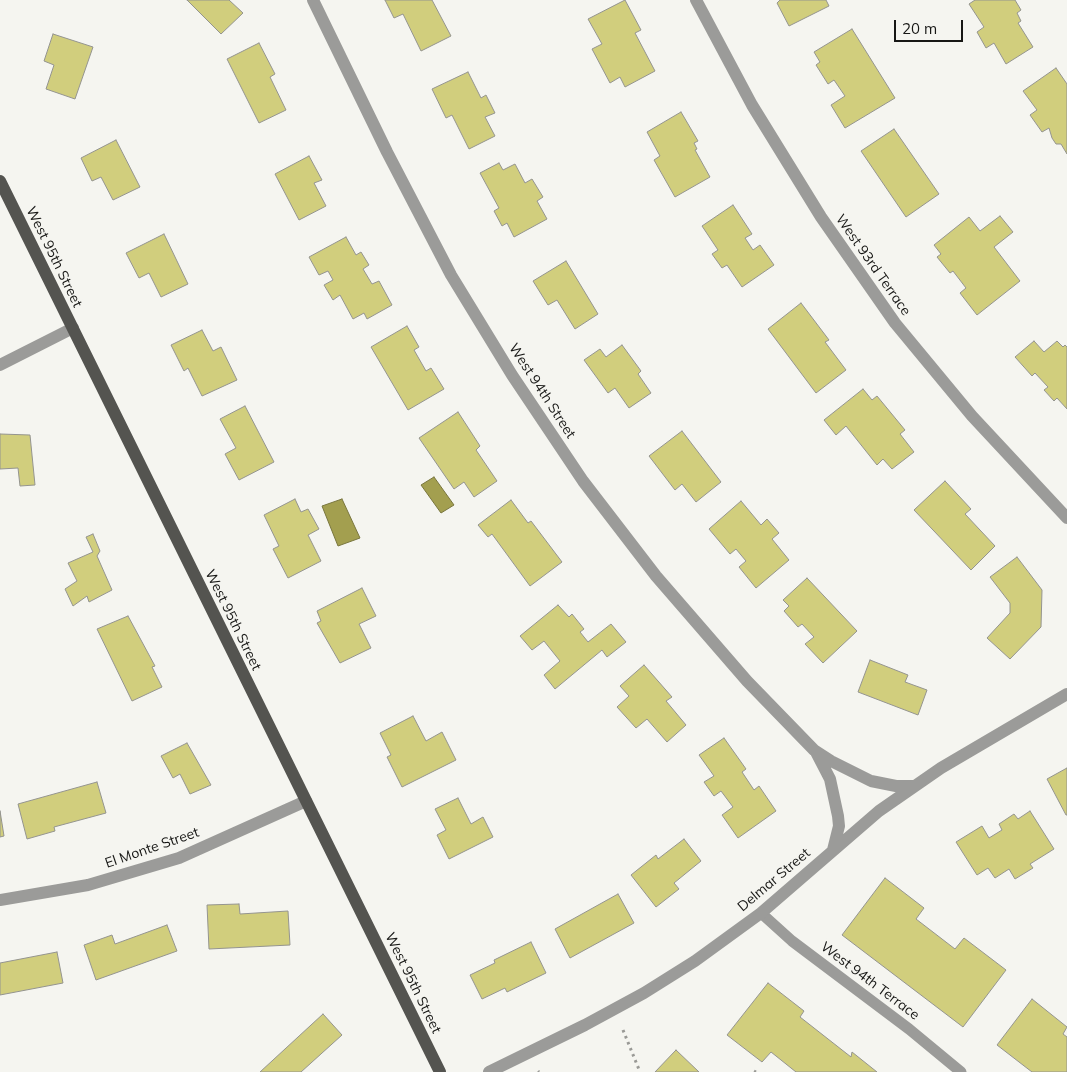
<!DOCTYPE html>
<style>
body{margin:0}
#map{position:relative;width:1067px;height:1072px;overflow:hidden;background:#f5f5f0;font-family:Mulish,sans-serif}
canvas{display:block}
.scale{position:absolute;left:894px;top:20px;width:69px;height:22px;box-sizing:border-box;border:2px solid #171715;border-top:0;padding-left:6px;font-size:15px;line-height:18px;white-space:nowrap;color:#171715;-webkit-text-stroke:4px #f5f5f0;paint-order:stroke}
</style>
<div id="map">
<canvas width="1067" height="1072"></canvas>
<div class="scale">20 m</div>
</div>
<script>
const c = document.querySelector('canvas').getContext('2d');
c.lineJoin = 'round';
function fillPath(path, color) { c.fillStyle = color; c.fill(path, 'evenodd'); }
const toPath = rows => new Path2D(rows.map(r => 'M' + r).join(''));
function strokePath(path, color, width, dash) { c.strokeStyle = color; c.lineWidth = width; c.lineCap = dash ? 'butt' : 'round'; c.setLineDash(dash || []); c.stroke(path); }
function write(font, color, halo, rows, align = 'center') {
  c.font = font + ' Mulish,sans-serif'; c.lineWidth = 4; c.setLineDash([]); c.textBaseline = 'middle'; c.strokeStyle = halo; c.fillStyle = color; for (const [text, x, y, turn = 0] of rows) {
    c.save(); c.translate(x, y); c.rotate((+turn || 0) * Math.PI / 180); c.textAlign = isNaN(turn) ? turn : align; if (halo) c.strokeText(text, 0, 0); c.fillText(text, 0, 0); c.restore();
  }
}
const water = toPath([
 [434,477,454,505,441,513,421,485,434,477],
 [342,499,360,538,338,546,322,506,342,499]
]);
fillPath(water, '#a39f4f');
strokePath(water, '#79763e', 1);
const building = toPath([
 [187,0,229,0,243,13,221,34,187,0],
 [385,0,432,0,451,36,421,51,403,14,394,18,385,0],
 [625,0,641,30,635,33,655,71,625,87,620,77,610,83,592,49,602,44,588,19,625,0],
 [780,0,826,0,829,6,789,26,777,3,780,0],
 [975,0,1015,0,1021,10,1017,13,1021,21,1018,23,1033,47,1006,64,994,43,986,48,977,32,984,27,969,4,975,0],
 [852,29,895,98,845,128,831,105,845,96,834,80,828,84,816,65,820,62,814,52,852,29],
 [53,34,93,47,75,99,46,89,54,65,44,61,53,34],
 [259,43,275,74,270,77,286,110,259,123,227,59,259,43],
 [1056,68,1067,84,1067,154,1061,144,1056,144,1052,138,1049,128,1042,132,1030,115,1037,110,1023,91,1056,68],
 [468,72,481,98,486,95,495,113,485,117,495,136,469,149,452,115,446,118,432,89,468,72],
 [681,112,698,141,694,143,697,149,695,150,710,177,675,197,654,160,660,156,647,132,681,112],
 [894,129,939,194,906,217,861,151,894,129],
 [116,140,140,187,113,200,101,177,92,181,81,158,116,140],
 [309,156,322,180,314,183,326,206,299,220,275,174,309,156],
 [499,163,503,170,515,164,525,183,532,179,543,197,537,201,547,219,514,237,507,223,502,226,494,211,499,208,480,173,499,163],
 [733,205,752,234,745,238,753,250,760,245,774,265,742,287,727,265,722,268,712,254,718,250,702,226,733,205],
 [1000,216,1013,232,994,247,1020,281,977,315,960,293,966,288,953,271,950,273,937,257,941,254,934,245,969,217,980,231,1000,216],
 [164,234,188,284,161,297,149,273,139,278,126,253,164,234],
 [346,237,356,255,361,252,369,265,363,269,372,284,379,281,392,305,367,319,364,313,353,319,340,295,333,300,324,285,333,280,328,271,319,275,309,257,346,237],
 [566,261,598,314,575,329,557,300,548,305,533,281,566,261],
 [801,303,829,340,825,342,846,370,816,393,768,329,801,303],
 [407,326,419,347,414,350,426,371,431,368,444,389,408,410,371,347,407,326],
 [202,330,213,351,221,347,237,380,202,396,188,368,184,371,171,345,202,330],
 [1034,341,1044,352,1057,341,1063,347,1065,345,1067,347,1067,409,1057,398,1054,401,1044,390,1048,387,1035,373,1032,376,1015,357,1034,341],
 [622,345,641,371,638,374,651,393,629,408,615,388,608,393,584,360,600,349,606,357,622,345],
 [863,389,872,400,877,396,905,430,900,434,914,452,892,469,883,459,877,465,846,426,836,435,824,420,863,389],
 [245,406,274,462,239,480,225,454,236,448,220,419,245,406],
 [458,412,480,446,476,450,497,481,474,497,464,482,454,489,419,438,458,412],
 [682,431,721,482,696,502,682,484,675,490,649,456,682,431],
 [0,434,30,435,35,485,20,486,18,468,0,469,0,434],
 [945,481,971,509,965,514,995,546,971,570,914,510,945,481],
 [295,499,301,512,308,509,319,529,308,535,321,561,288,578,273,549,279,546,264,515,295,499],
 [511,500,528,523,531,521,562,562,530,586,492,534,488,537,478,525,511,500],
 [741,501,761,525,767,519,779,533,772,539,789,560,756,588,739,567,746,561,736,549,730,554,709,529,741,501],
 [93,534,100,551,97,556,112,590,89,602,87,596,73,606,65,589,77,581,68,563,93,552,86,537,93,534],
 [1017,557,1042,590,1041,627,1010,659,987,638,1010,613,1010,603,990,577,1017,557],
 [807,578,857,631,823,663,805,644,814,637,802,624,798,627,784,611,789,606,783,600,807,578],
 [362,588,376,616,359,624,371,648,340,663,317,623,321,621,317,611,362,588],
 [558,605,569,617,572,614,584,629,580,632,588,642,611,624,626,642,607,657,602,650,555,689,544,675,560,661,544,641,532,650,520,636,558,605],
 [128,616,155,666,152,667,162,687,132,701,97,629,128,616],
 [870,660,908,675,905,682,927,690,918,715,858,692,870,660],
 [644,665,672,697,666,701,686,725,667,742,647,719,636,728,617,707,629,696,620,686,644,665],
 [413,716,426,741,442,732,456,760,402,787,387,757,391,755,380,733,413,716],
 [724,738,746,769,742,772,754,790,759,786,776,811,738,838,722,815,733,807,721,791,714,796,704,782,714,776,699,755,724,738],
 [187,743,211,785,190,794,180,774,173,778,161,756,187,743],
 [1067,768,1067,815,1066,815,1047,779,1067,768],
 [97,782,106,813,54,827,55,831,27,839,18,804,97,782],
 [458,798,471,824,483,817,493,837,449,859,437,835,446,830,435,809,458,798],
 [0,811,4,836,0,837,0,811],
 [1030,811,1054,849,1030,864,1033,868,1015,879,1009,869,995,878,988,868,977,875,956,842,982,826,989,838,1002,830,999,824,1014,814,1018,819,1030,811],
 [684,839,701,861,674,883,679,889,656,907,631,875,656,855,658,859,684,839],
 [885,878,924,908,916,919,955,949,964,938,1006,970,963,1027,842,935,885,878],
 [618,894,634,923,570,958,555,929,618,894],
 [239,904,240,914,288,911,290,945,209,949,207,905,239,904],
 [167,925,177,951,96,980,84,945,112,935,115,944,167,925],
 [531,942,546,973,507,992,505,988,482,999,470,975,495,963,494,960,531,942],
 [57,952,63,983,0,995,0,963,57,952],
 [768,983,804,1011,800,1017,851,1057,852,1052,877,1072,796,1072,771,1052,762,1062,727,1035,768,983],
 [1032,999,1067,1027,1063,1034,1067,1037,1067,1072,1032,1072,997,1045,1032,999],
 [323,1014,342,1035,301,1072,260,1072,323,1014],
 [676,1050,699,1072,655,1072,676,1050]
]);
fillPath(building, '#d1ce7d');
strokePath(building, '#94948f', 1);
strokePath(toPath([
 [623,1030,640,1072],
 [538,1071,539,1072],
 [754,1071,756,1072]
]), '#999995', 3, [2.5, 4]);
strokePath(toPath([
 [761,913,792,941,909,1029,961,1072]
]), '#9b9b99', 11);
strokePath(toPath([
 [313,0,387,152,451,275,512,375,583,481,656,576,747,681,814,750,831,761,871,781,896,786,915,786],
 [696,0,752,105,821,217,895,323,972,416,1067,518],
 [0,365,73,328],
 [816,752,830,779,838,816,839,826,833,850],
 [0,900,88,885,179,858,306,801],
 [489,1072,585,1025,644,993,695,961,761,913,879,811,941,768,1067,694]
]), '#9b9b99', 12);
strokePath(toPath([
 [0,181,440,1072]
]), '#545450', 12);
write('14px', '#171715', '#f5f5f0', [
 ["West 95th Street",54,257,64],
 ["West 93rd Terrace",873,265,55],
 ["West 94th Street",542,391,57],
 ["West 95th Street",233,620,64],
 ["El Monte Street",152,848,-19],
 ["Delmar Street",774,880,-40],
 ["West 94th Terrace",870,981,37],
 ["West 95th Street",413,983,64]
]);
</script>
